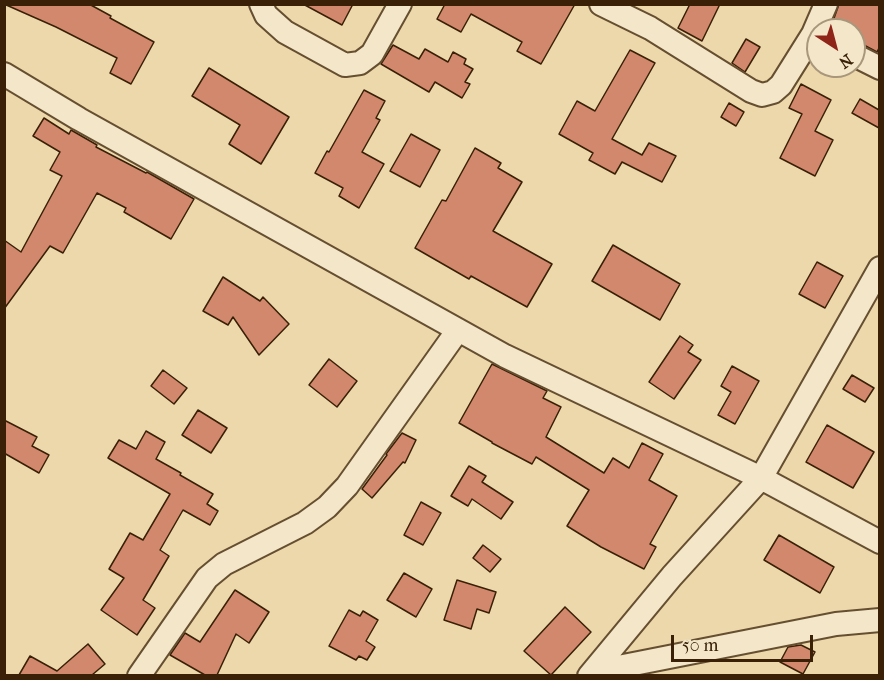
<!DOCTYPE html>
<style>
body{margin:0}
#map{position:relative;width:884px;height:680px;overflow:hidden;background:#edd8ac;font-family:"IM FELL French Canon",serif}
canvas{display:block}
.frame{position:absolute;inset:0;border:6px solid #392006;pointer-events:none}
.north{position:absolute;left:806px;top:18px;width:60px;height:60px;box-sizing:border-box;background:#f3e6c9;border:2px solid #a9977b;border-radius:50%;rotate:144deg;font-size:16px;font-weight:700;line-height:24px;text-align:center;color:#392006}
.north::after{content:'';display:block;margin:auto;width:21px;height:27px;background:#8f2418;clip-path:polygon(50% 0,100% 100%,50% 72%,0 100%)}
.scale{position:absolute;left:671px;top:635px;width:142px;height:27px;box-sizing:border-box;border:3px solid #392006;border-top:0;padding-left:8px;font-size:18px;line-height:21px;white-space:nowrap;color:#392006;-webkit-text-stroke:4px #f3e6c9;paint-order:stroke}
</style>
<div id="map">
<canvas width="884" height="680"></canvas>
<div class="frame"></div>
<div class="north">N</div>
<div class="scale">50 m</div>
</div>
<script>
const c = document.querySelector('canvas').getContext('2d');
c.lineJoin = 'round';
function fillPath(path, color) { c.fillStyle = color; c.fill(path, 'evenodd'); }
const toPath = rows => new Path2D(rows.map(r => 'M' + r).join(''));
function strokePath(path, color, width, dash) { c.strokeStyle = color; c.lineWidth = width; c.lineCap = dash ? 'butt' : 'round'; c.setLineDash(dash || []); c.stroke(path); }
const building = toPath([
 [4,4,89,4,111,16,110,18,154,42,131,84,110,73,117,58,56,27,4,4],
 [303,4,353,4,342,25,303,4],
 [445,4,575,4,541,64,517,51,522,42,471,14,461,32,437,19,445,4],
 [690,4,720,4,702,41,678,28,690,4],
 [839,4,879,4,879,48,877,52,860,43,854,42,854,30,847,30,832,24,839,4],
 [746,39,760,47,745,72,732,63,746,39],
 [393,45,419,59,425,49,448,62,453,52,466,59,464,64,473,69,465,82,470,84,462,98,435,82,429,92,381,64,393,45],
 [630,50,655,63,612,139,642,155,649,143,676,156,662,182,622,162,615,174,589,160,593,153,559,134,577,101,595,111,630,50],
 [209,68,289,117,261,164,229,144,240,125,192,96,209,68],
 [801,84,831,100,815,131,833,140,815,176,780,158,802,114,789,108,801,84],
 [364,90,385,101,376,118,380,120,362,152,384,164,359,208,339,196,343,188,315,173,327,151,329,152,364,90],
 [860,99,879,110,879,128,852,113,860,99],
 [729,103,744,112,736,126,721,117,729,103],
 [44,118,69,134,71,130,97,145,96,147,146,173,147,172,194,199,171,239,124,212,126,208,97,193,63,253,50,246,4,309,4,240,21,252,62,176,50,170,60,152,33,136,44,118],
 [411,134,440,150,420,187,390,171,411,134],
 [475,148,501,163,498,168,522,182,493,231,552,264,527,307,471,276,469,279,415,248,442,200,446,201,475,148],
 [613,245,680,284,660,320,592,281,613,245],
 [817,262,843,276,825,308,799,294,817,262],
 [223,277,260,301,263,297,289,324,259,355,233,317,228,325,203,311,223,277],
 [680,336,693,345,688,352,701,360,674,399,649,382,680,336],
 [329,359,357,381,337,407,309,385,329,359],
 [492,364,547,391,543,398,561,407,546,437,604,473,613,458,629,468,642,443,663,454,649,480,677,496,650,544,656,547,644,569,601,547,567,526,589,490,536,457,532,464,492,443,492,442,459,423,492,364],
 [732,366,759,381,735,424,718,415,731,392,721,386,732,366],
 [163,370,187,388,174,404,151,386,163,370],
 [852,375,874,388,865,402,843,389,852,375],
 [198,410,227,428,211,453,182,435,198,410],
 [4,420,37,437,32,446,49,455,39,473,4,453,4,420],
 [827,425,874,452,853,488,806,462,827,425],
 [146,431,165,442,156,459,181,473,180,475,213,494,207,504,218,511,210,525,183,510,160,550,169,556,143,600,155,608,137,635,101,610,124,578,109,569,130,533,143,540,170,494,108,458,119,440,136,449,146,431],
 [402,433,416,440,405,463,403,462,372,498,362,489,387,455,386,454,402,433],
 [469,466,486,476,482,482,513,502,501,519,472,499,468,506,451,496,469,466],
 [421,502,441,513,423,545,404,535,421,502],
 [779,535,834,567,820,593,764,560,779,535],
 [483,545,501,559,490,572,473,558,483,545],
 [404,573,432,589,416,617,387,600,404,573],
 [457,580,496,592,489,613,477,609,471,629,444,620,457,580],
 [235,590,269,612,249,643,236,634,217,675,205,675,170,655,185,633,200,642,235,590],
 [565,607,591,632,551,675,524,651,565,607],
 [349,610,360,616,363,611,378,620,366,641,375,647,367,660,359,656,356,660,329,646,349,610],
 [88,644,105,664,92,675,19,675,30,656,57,671,88,644],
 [801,645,815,652,803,674,780,662,788,647,801,645]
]);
fillPath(building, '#d2886d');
strokePath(building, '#392006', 1.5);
const minor = toPath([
 [261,4,266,15,285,32,345,65,360,63,372,54,400,4],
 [601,4,650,28,751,91,762,95,773,92,781,85,813,34,826,4],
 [854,55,880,68],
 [4,74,79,119,505,356,761,478,880,542],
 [593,672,836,624,880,620],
 [139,676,207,578,224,564,305,523,327,507,347,486,458,330],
 [589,676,672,576,761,478,880,268]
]);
strokePath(minor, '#664e30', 26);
strokePath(minor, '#f3e6c9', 22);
</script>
